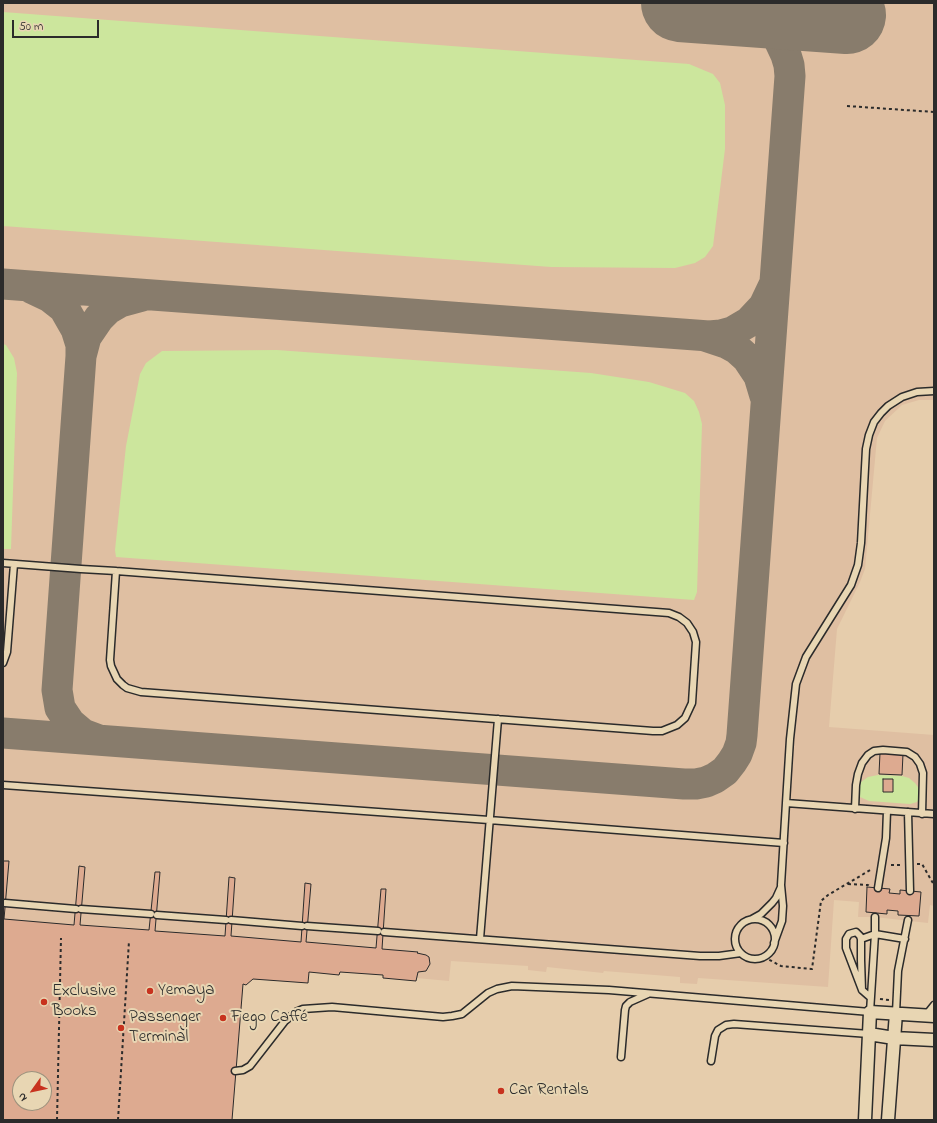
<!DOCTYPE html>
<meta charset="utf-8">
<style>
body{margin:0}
#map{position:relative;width:937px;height:1123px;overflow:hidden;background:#e6cdac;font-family:"Indie Flower",sans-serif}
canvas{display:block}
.frame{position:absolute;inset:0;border:4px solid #2b2b2b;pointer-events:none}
.north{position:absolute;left:12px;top:1071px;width:40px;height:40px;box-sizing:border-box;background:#e8d6b3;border:1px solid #9c927d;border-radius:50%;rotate:237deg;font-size:11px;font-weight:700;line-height:16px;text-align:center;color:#2b2b2b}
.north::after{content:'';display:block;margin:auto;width:14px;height:18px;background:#c8321e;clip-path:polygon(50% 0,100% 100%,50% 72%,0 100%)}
.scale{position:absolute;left:12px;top:20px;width:87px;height:18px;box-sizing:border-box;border:2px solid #2b2b2b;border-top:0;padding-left:5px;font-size:12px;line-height:14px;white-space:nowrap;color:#2b2b2b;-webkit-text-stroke:3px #e8d6b3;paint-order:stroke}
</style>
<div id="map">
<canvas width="937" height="1123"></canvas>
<div class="frame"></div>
<div class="north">N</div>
<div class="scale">50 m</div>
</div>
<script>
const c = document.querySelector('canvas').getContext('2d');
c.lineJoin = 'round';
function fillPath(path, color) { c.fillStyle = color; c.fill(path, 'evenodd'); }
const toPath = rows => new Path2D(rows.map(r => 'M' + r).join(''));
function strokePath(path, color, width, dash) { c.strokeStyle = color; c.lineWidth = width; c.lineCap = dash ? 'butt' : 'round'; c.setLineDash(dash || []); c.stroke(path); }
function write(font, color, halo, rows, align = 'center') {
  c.font = font + ' "Indie Flower",sans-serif'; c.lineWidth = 4; c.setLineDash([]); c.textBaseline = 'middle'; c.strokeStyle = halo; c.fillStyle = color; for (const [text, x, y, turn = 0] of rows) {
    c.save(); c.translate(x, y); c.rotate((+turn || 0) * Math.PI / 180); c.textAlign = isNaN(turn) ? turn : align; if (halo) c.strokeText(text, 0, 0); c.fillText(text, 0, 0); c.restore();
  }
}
fillPath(toPath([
 [3,3,934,3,934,400,919,400,902,405,885,421,877,438,865,569,860,582,837,629,829,727,934,735,934,906,930,905,928,923,875,917,858,917,859,902,834,900,828,987,698,978,697,984,680,983,680,977,604,971,603,973,547,967,546,972,528,970,528,966,451,961,449,981,416,978,416,981,383,978,383,975,340,972,339,975,309,972,308,983,253,979,246,985,243,984,235,1071,3,1120],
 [20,1079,44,1079,44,1103,20,1103]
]), '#dfbfa2');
fillPath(toPath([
 [3,12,689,64,713,74,720,83,725,105,725,149,713,246,705,257,695,263,675,268,551,267,3,226],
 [3,344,6,345,14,358,17,373,11,549,3,549],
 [277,350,591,373,649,382,685,393,694,401,699,412,702,424,697,592,694,600,116,557,115,550,126,446,140,374,146,363,162,351],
 [878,775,902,776,909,778,915,783,920,790,920,797,917,802,910,804,869,801,860,797,859,789,861,782,868,777]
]), '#cce69d');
strokePath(toPath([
 [3,284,709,336,721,335,732,332,749,322,764,306,774,285],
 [31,288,50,297,64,308,76,329,81,345,81,356,57,690,60,708,70,723,83,734,99,740],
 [705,336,726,343,737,349,747,358,759,376,765,396],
 [81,356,86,337,99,318,108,309,120,302,142,296],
 [3,733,684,784,696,784,706,782,715,778,725,771,732,762,737,754,741,743,742,735,790,76,789,65,786,55,779,40,770,27,755,16,725,6]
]), '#887c6c', 31);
strokePath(toPath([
 [680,3,847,15]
]), '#887c6c', 78);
const building = toPath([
 [880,753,903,754,902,775,879,774,880,753],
 [883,779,893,779,893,792,883,792,883,779],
 [3,861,9,861,4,919,74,925,79,866,85,867,80,925,149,930,155,872,160,872,155,931,225,936,229,877,235,878,231,936,301,942,305,883,311,884,306,942,376,948,381,889,386,889,382,949,418,952,417,953,426,955,429,957,430,964,426,971,418,972,416,981,383,978,383,975,340,972,339,975,309,972,308,983,253,979,246,985,243,984,232,1120,3,1120,3,861],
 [20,1079,44,1079,44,1103,20,1103,20,1079],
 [867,887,890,889,889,893,900,894,900,890,921,892,919,916,898,915,898,911,887,910,887,914,866,912,867,887]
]);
fillPath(building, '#ddaa90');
strokePath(building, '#2b2b2b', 1);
const service = toPath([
 [3,563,81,569,116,571,656,612,669,613,679,617,687,623,693,632,696,642,692,703,685,718,677,725,662,731,653,731,141,692,127,688,123,685,117,679,111,666,110,660,116,571],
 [3,663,7,652,14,564],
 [3,785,489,820,784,843],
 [786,803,934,814],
 [855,809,856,785,858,774,862,763,868,755,874,751,883,750,907,752,915,757,920,764,923,773,922,814],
 [908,812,910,891],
 [878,888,886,838,887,811],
 [5,903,76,909],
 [81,909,151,914],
 [157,915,226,920],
 [752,919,761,914,772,903,776,898,781,887],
 '735 939a20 20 0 1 1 40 0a20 20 0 1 1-40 0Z',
 [231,920,302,926],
 [307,926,378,931],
 [384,932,700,956,719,956,741,953],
 [480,939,498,719],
 [861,939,860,936,856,932,849,934,846,939,846,948,862,990,870,997],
 [774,943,782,921,783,906,781,885,786,803,790,739,796,684,806,657,851,585,858,565,861,543,866,449,869,435,874,422,881,413,888,406,902,397,917,392,934,391],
 [862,990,861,960,861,939,875,934,905,939],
 [896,1013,898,971,908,920],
 [926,1015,934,1005],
 [621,1057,625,1010,626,1006,630,1002,648,994],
 [711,1061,715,1036,718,1030,726,1025,734,1024,869,1034],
 [235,1071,243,1070,250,1066,285,1021,296,1012,303,1009,332,1007,443,1017,452,1016,462,1014,488,993,497,989,512,986,609,990,870,1012,875,934,875,917]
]);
const minor = toPath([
 [869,1034,894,1038,934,1040],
 [865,1120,870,1012,934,1016],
 [888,1120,896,1013]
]);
strokePath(service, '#2b2b2b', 9);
strokePath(minor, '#2b2b2b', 15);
strokePath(toPath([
 [847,106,934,112],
 [917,864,922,864,934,885],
 [891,865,900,865],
 [848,884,868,885,870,882],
 [764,957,781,966,811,969,812,969,821,901,828,895,872,869],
 [880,999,889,1000],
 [57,1120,61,938],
 [118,1120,129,941]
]), '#2b2b2b', 2, [3, 3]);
strokePath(service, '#e8d6b3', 6);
strokePath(minor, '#e8d6b3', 12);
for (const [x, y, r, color] of [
 [150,991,4,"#c8321e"],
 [44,1002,4,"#c8321e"],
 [223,1018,4,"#c8321e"],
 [121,1028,4,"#c8321e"],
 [501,1091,4,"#c8321e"]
]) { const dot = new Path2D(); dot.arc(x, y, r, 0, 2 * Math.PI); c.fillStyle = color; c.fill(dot); strokePath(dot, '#e8d6b3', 1.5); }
write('17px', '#2b2b2b', '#e8d6b3', [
 ["Yemaya",158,991],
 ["Exclusive",52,992],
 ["Books",52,1012],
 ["Passenger",129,1018],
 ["Terminal",129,1038],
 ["Fego Caffé",231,1018],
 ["Car Rentals",509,1091]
], 'left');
</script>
